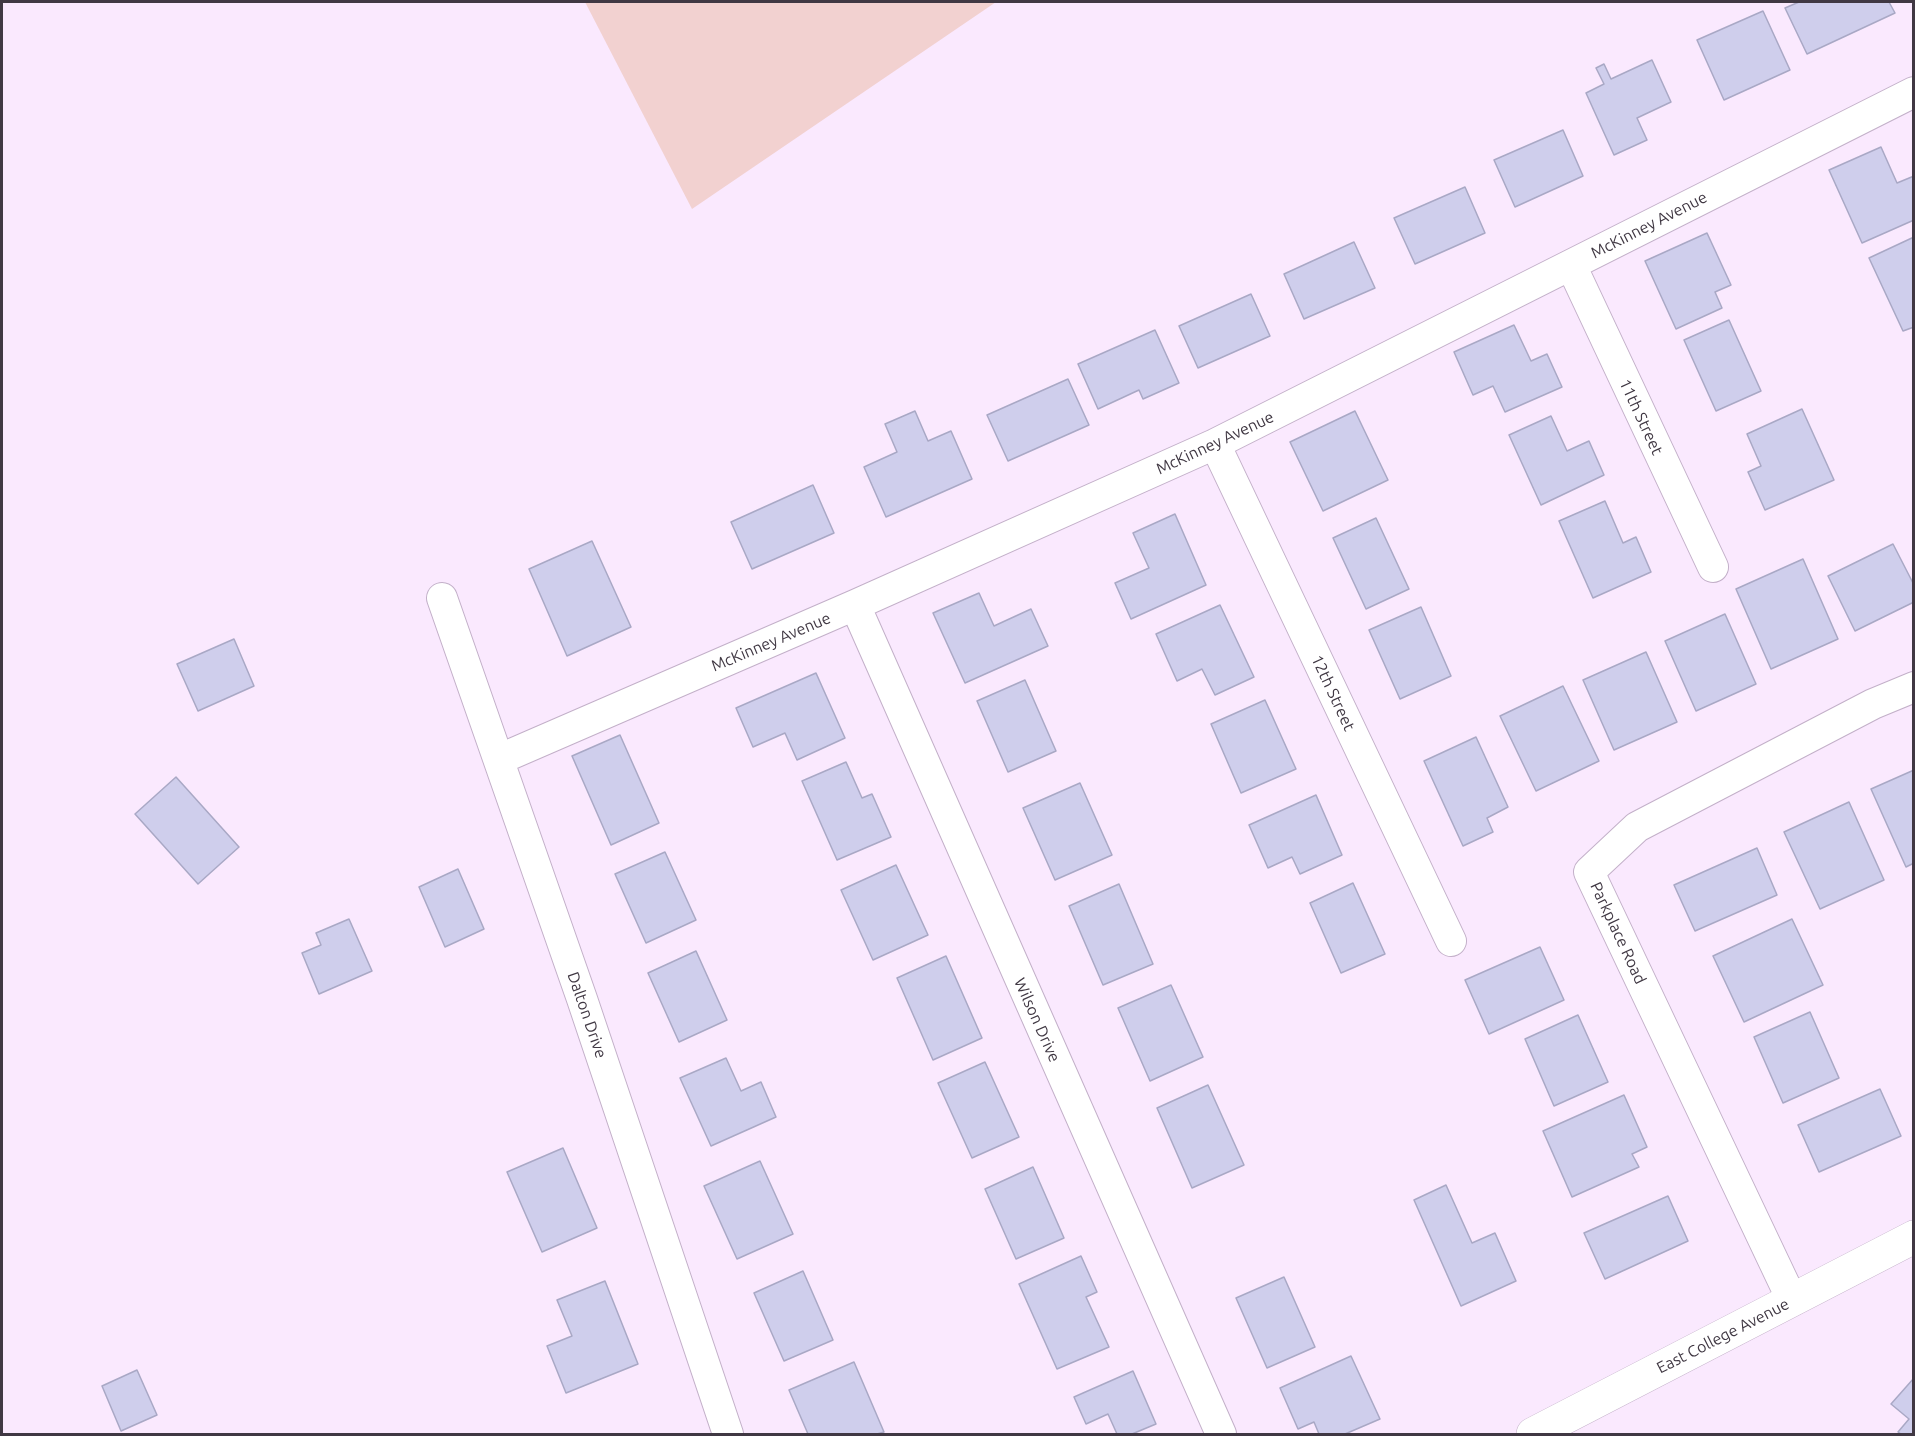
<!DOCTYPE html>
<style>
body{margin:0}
#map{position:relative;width:1915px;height:1436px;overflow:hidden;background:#fae9fe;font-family:Ubuntu,sans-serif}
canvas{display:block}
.frame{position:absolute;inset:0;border:3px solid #403843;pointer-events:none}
</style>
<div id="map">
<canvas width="1915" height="1436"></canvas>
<div class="frame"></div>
</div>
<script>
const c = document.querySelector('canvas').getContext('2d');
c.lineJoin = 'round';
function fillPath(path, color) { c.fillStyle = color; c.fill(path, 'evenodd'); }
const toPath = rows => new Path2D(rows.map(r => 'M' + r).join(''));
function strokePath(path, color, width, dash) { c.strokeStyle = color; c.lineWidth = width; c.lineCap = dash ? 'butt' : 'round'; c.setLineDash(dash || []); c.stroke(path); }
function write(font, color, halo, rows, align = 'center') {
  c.font = font + ' Ubuntu,sans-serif'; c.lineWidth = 6; c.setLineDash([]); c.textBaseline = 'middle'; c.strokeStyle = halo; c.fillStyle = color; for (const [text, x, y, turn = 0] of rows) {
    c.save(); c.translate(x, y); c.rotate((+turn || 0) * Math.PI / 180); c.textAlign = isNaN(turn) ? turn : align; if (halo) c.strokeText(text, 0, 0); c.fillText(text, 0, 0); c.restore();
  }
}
fillPath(toPath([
 [585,2,996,2,692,209]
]), '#f2d1d0');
const building = toPath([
 [1799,2,1889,2,1895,13,1807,54,1785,8,1799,2],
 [1763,11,1790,70,1724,100,1697,40,1763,11],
 [1652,60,1671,102,1637,118,1647,140,1614,155,1586,93,1604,84,1596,68,1604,64,1611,79,1652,60],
 [1563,130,1583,176,1515,207,1494,160,1563,130],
 [1881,147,1897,183,1914,176,1914,220,1862,243,1829,170,1881,147],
 [1465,187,1485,233,1415,264,1394,218,1465,187],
 [1707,233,1731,285,1715,292,1722,308,1676,329,1645,261,1707,233],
 [1914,237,1914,327,1903,331,1869,258,1914,237],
 [1354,242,1375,288,1304,319,1284,274,1354,242],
 [1251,294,1270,336,1198,368,1179,326,1251,294],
 [1729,320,1761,391,1716,411,1684,340,1729,320],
 [1514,325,1531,361,1547,354,1562,387,1505,412,1493,386,1473,395,1454,352,1514,325],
 [1155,330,1179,383,1143,399,1139,390,1098,409,1078,364,1155,330],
 [1068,379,1089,425,1008,461,987,415,1068,379],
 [1802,409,1834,480,1765,510,1748,472,1761,466,1747,434,1802,409],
 [915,411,928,441,951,431,972,479,886,517,864,467,897,452,885,424,915,411],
 [1355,411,1388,480,1323,511,1290,442,1355,411],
 [1551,416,1567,451,1589,441,1604,475,1541,505,1509,435,1551,416],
 [813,485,834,533,752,569,731,522,813,485],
 [1605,501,1623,543,1636,537,1651,572,1593,598,1559,521,1605,501],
 [1175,514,1206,585,1131,619,1115,583,1149,568,1133,533,1175,514],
 [1376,518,1409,589,1366,609,1333,538,1376,518],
 [592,541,631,627,567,656,529,569,592,541],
 [1893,544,1914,585,1914,602,1855,631,1828,576,1893,544],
 [1803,559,1838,639,1771,669,1736,589,1803,559],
 [979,593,994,626,1031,609,1048,646,965,683,933,613,979,593],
 [1220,605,1254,677,1215,695,1202,669,1177,681,1156,634,1220,605],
 [1421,607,1451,676,1400,699,1369,630,1421,607],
 [1725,614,1756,684,1696,711,1665,641,1725,614],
 [234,639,254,686,198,711,177,664,234,639],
 [1646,652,1677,722,1614,750,1583,680,1646,652],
 [816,673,845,738,797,760,785,733,753,747,736,708,816,673],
 [1025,680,1056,751,1008,772,977,701,1025,680],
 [1563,686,1599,761,1536,791,1500,716,1563,686],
 [1265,700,1296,769,1241,793,1211,724,1265,700],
 [620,735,659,823,611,845,572,756,620,735],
 [1476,737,1508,807,1487,818,1493,832,1463,846,1424,761,1476,737],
 [846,762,862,798,872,794,891,837,837,860,802,781,846,762],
 [1914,770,1914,863,1906,867,1871,789,1914,770],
 [176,777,239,847,198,884,135,814,176,777],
 [1080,783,1112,855,1055,880,1023,808,1080,783],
 [1316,795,1342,855,1300,874,1292,857,1268,868,1249,825,1316,795],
 [1849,802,1884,880,1820,909,1784,832,1849,802],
 [1757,848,1777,895,1695,931,1674,885,1757,848],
 [665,852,696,920,646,943,615,874,665,852],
 [896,865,928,935,873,960,841,890,896,865],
 [458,869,484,929,445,947,419,887,458,869],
 [1353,883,1385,954,1341,973,1310,903,1353,883],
 [1119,884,1153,964,1103,985,1069,906,1119,884],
 [349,919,372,971,319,994,302,953,321,945,316,933,349,919],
 [1792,919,1823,985,1744,1022,1713,956,1792,919],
 [1540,947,1564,1000,1489,1034,1465,980,1540,947],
 [696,951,727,1020,679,1042,648,973,696,951],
 [946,956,982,1038,933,1060,897,978,946,956],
 [1171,985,1203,1057,1150,1081,1118,1008,1171,985],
 [1810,1012,1839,1078,1783,1103,1754,1037,1810,1012],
 [1578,1015,1608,1082,1554,1106,1525,1039,1578,1015],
 [726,1058,741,1091,761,1082,776,1117,711,1146,680,1078,726,1058],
 [985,1062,1019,1137,972,1158,938,1083,985,1062],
 [1208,1085,1244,1165,1192,1188,1157,1108,1208,1085],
 [1880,1089,1901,1136,1819,1172,1798,1125,1880,1089],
 [1624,1095,1647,1147,1632,1154,1639,1167,1572,1197,1543,1131,1624,1095],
 [563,1148,597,1228,542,1252,507,1172,563,1148],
 [760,1161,793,1234,737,1259,704,1186,760,1161],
 [1033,1167,1064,1238,1016,1259,985,1189,1033,1167],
 [1446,1185,1472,1243,1495,1233,1516,1281,1461,1306,1414,1200,1446,1185],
 [1668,1196,1688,1241,1605,1279,1584,1233,1668,1196],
 [1081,1256,1097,1292,1086,1297,1109,1347,1057,1369,1019,1284,1081,1256],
 [803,1271,833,1340,784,1361,754,1293,803,1271],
 [1284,1277,1315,1347,1267,1368,1236,1298,1284,1277],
 [605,1281,638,1364,566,1393,547,1346,572,1336,557,1300,605,1281],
 [1351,1356,1380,1419,1345,1434,1319,1434,1314,1422,1298,1429,1280,1388,1351,1356],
 [854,1362,884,1432,877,1434,808,1434,789,1390,854,1362],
 [137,1370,157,1415,121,1431,102,1386,137,1370],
 [1133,1371,1156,1424,1132,1434,1117,1434,1108,1414,1086,1424,1074,1397,1133,1371],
 [1914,1378,1914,1434,1901,1434,1898,1432,1909,1419,1891,1404,1914,1378]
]);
fillPath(building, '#cfceec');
strokePath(building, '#a9a8c5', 1.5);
const minor = toPath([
 [1571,265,1713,567],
 [1215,444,1451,941],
 [442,598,582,999,728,1434],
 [855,605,1221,1434],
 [500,759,855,605,1215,444,1914,92],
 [1792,1300,1589,872,1637,827,1873,704,1914,687]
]);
const tertiary = toPath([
 [1533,1434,1914,1237]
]);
strokePath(minor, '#c3b0c9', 32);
strokePath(tertiary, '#c3b0c9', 34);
strokePath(minor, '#fff', 30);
strokePath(tertiary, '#fff', 33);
write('16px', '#403843', '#fff', [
 ["McKinney Avenue",1649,225,-27],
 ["11th Street",1641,417,65],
 ["McKinney Avenue",1215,443,-25],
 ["McKinney Avenue",771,642,-23],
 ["12th Street",1333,693,65],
 ["Parkplace Road",1618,933,65],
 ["Dalton Drive",587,1015,71],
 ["Wilson Drive",1037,1020,66],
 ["East College Avenue",1723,1336,-27]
]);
</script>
